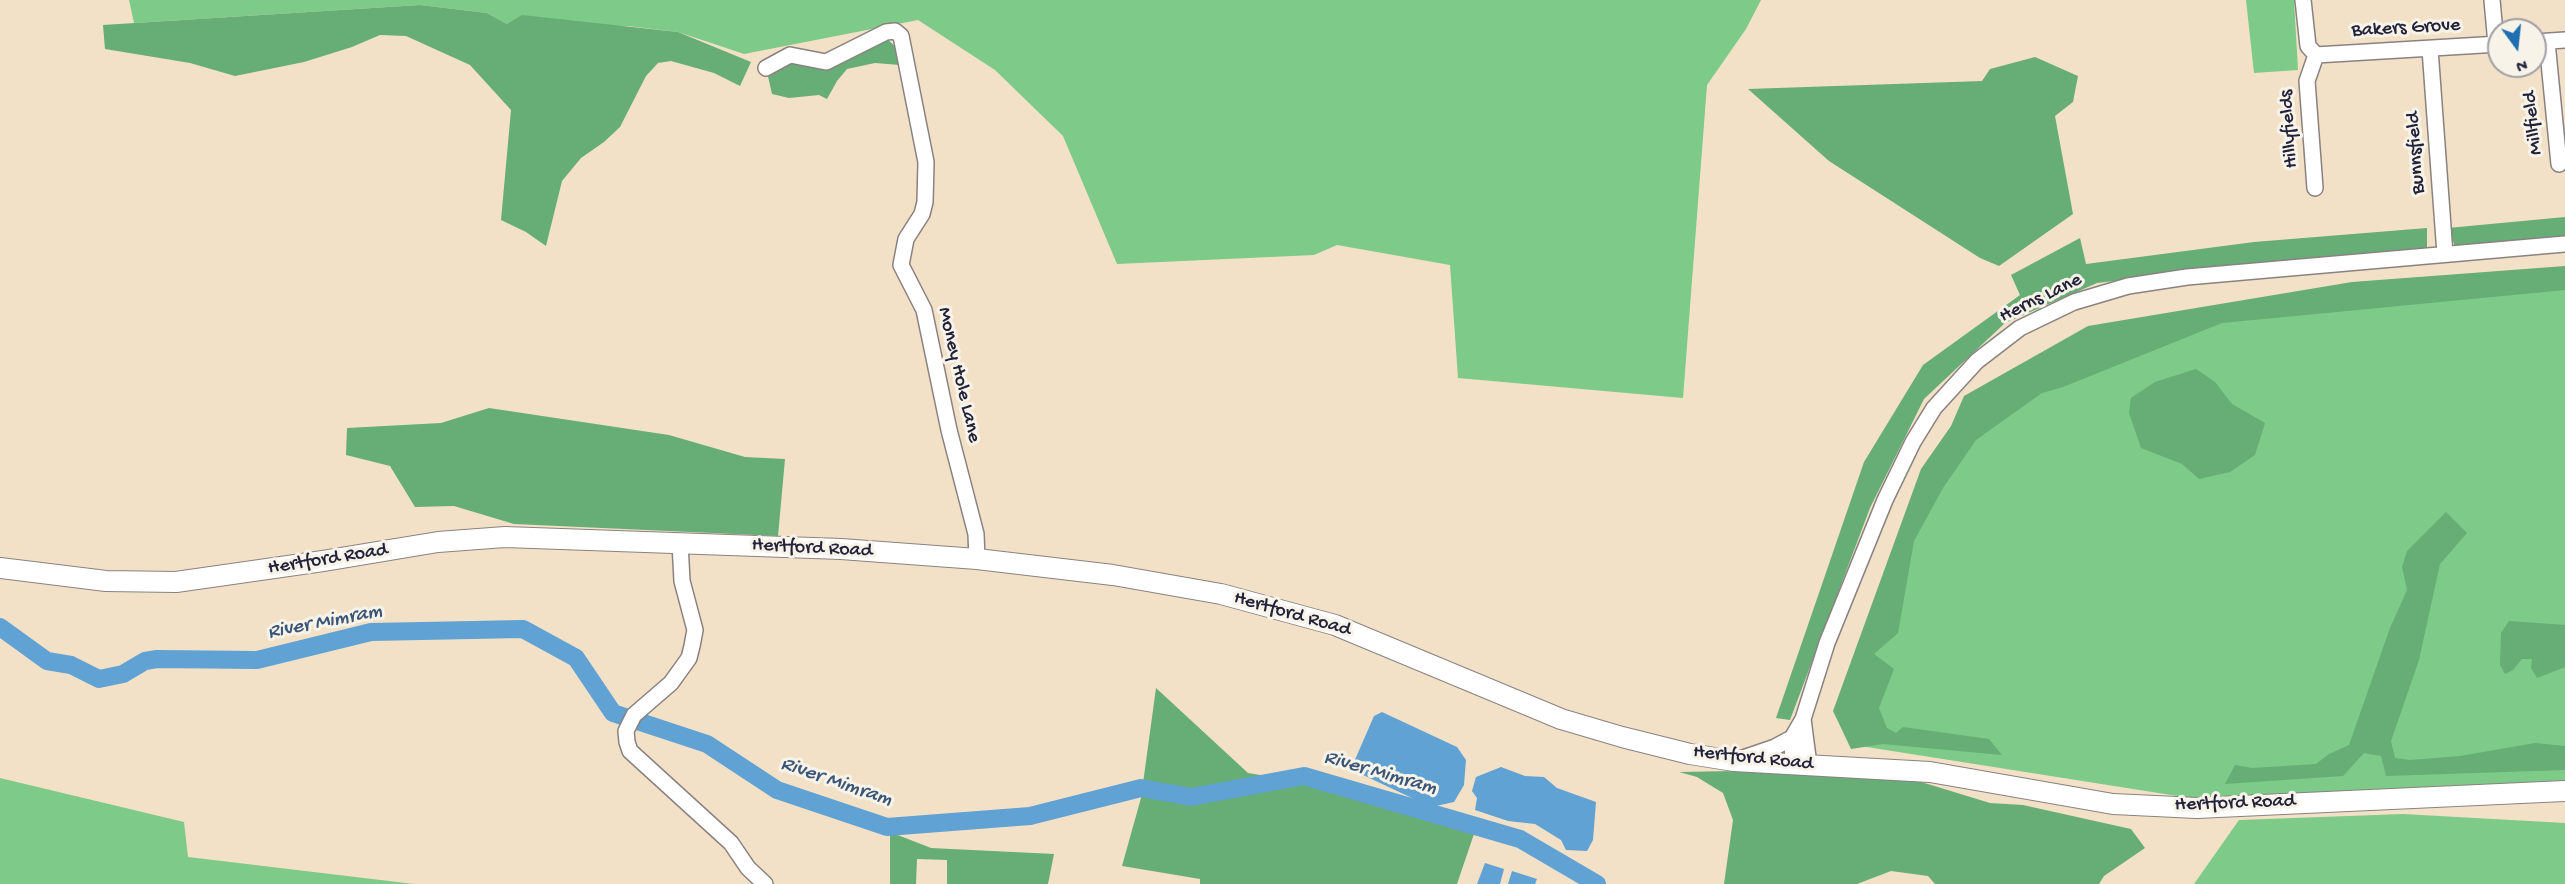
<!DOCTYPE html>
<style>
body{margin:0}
#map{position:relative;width:2565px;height:884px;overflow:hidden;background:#f3e1c7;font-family:"Gochi Hand",sans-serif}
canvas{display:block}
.north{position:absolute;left:2487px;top:18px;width:60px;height:60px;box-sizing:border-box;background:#f7f3e8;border:2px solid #a29fa3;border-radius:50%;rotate:165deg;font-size:16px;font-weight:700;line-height:24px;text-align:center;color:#22223b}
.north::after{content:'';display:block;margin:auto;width:21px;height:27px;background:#1f6fb2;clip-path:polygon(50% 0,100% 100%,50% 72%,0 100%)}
</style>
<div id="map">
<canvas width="2565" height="884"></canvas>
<div class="north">N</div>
</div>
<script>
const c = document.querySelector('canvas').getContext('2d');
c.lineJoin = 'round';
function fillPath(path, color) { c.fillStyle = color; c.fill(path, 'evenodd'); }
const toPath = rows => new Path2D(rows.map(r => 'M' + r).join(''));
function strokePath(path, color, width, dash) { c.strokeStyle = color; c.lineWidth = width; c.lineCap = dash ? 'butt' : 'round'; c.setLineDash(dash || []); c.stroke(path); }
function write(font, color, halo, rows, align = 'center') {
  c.font = font + ' "Gochi Hand",sans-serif'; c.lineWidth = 6; c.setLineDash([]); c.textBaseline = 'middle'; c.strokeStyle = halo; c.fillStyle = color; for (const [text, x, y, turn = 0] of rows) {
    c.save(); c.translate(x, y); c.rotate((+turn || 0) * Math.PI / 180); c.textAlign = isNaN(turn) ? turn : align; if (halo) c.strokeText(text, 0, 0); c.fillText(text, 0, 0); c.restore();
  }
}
fillPath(toPath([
 [129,0,1761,0,1746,29,1707,85,1683,398,1458,378,1450,265,1337,245,1314,255,1117,264,1063,136,995,70,918,20,744,54,678,32,628,26,507,24,487,13,420,5,134,23],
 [2246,0,2294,0,2298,70,2254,73],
 [2565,283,2565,781,2203,800,1854,745,1866,626,1931,457,2026,382,2171,320],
 [0,778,184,822,188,857,414,884,0,884],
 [2403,814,2565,823,2565,884,2194,884,2239,820]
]), '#7dca89');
fillPath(toPath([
 [420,5,487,13,507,24,522,15,678,32,751,62,740,86,714,73,671,61,658,63,646,76,620,127,604,142,581,158,562,181,546,246,526,232,501,220,511,110,470,65,406,36,380,35,352,47,304,62,235,76,190,63,105,49,103,25],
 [887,39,896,47,900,65,875,63,847,69,837,81,827,99,819,95,789,98,772,94,767,72,791,62,827,68],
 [2035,57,2078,76,2073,102,2055,116,2073,214,1999,266,1980,258,1829,161,1748,89,1982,81,1990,69],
 [2565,217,2565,236,2455,246,2448,228],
 [2427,228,2427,248,2266,263,2097,283,2005,323,1924,399,1870,508,1790,720,1776,718,1864,462,1923,365,2020,295,2011,275,2080,238,2086,264,2254,242],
 [2565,266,2565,290,2222,323,2063,387,2042,393,1976,440,1943,488,1914,541,1898,633,1874,654,1894,669,1879,708,1887,728,1896,733,1903,727,1989,739,2002,755,1883,744,1851,749,1833,711,1921,469,1951,426,1964,396,2088,326,2352,282],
 [2196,369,2215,382,2232,404,2265,423,2255,455,2230,472,2199,479,2182,464,2141,448,2129,413,2131,398,2155,382],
 [489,408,669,435,745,457,785,459,778,536,514,524,454,506,415,507,390,466,346,455,347,428,441,423],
 [2446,512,2467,533,2440,564,2419,660,2391,741,2395,758,2410,760,2460,756,2535,743,2565,746,2565,770,2386,776,2381,756,2364,753,2343,776,2225,784,2235,765,2252,768,2316,764,2329,754,2349,745,2390,628,2407,590,2402,567,2407,551],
 [2509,621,2565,625,2565,667,2537,678,2531,668,2532,659,2522,659,2513,670,2505,674,2500,665,2501,633],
 [1156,688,1248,773,1328,786,1475,831,1457,884,1200,884,1200,879,1122,866,1141,798],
 [1734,771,1918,781,1990,803,2023,805,2131,829,2145,848,2104,876,2099,884,1935,884,1928,876,1891,871,1857,884,1724,884,1733,820,1723,793,1697,777,1679,772],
 [890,832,931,848,1054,854,1048,884,947,884,947,860,917,859,916,884,890,884]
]), '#66ae75');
fillPath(toPath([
 [1382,712,1457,747,1466,760,1464,785,1454,802,1431,807,1361,774,1354,762,1374,716],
 [1501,767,1525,776,1544,777,1557,788,1596,802,1593,840,1587,851,1566,850,1561,840,1535,824,1508,821,1475,810,1477,798,1472,791,1476,777],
 [1485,863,1504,869,1500,884,1477,884],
 [1512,871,1537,879,1535,884,1508,884]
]), '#5fa2d3');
strokePath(toPath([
 [0,627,47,661,71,665,99,679,123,674,145,661,157,659,257,660,371,632,523,629,576,658,613,713,707,744,777,790,887,827,1030,816,1141,788,1191,797,1304,776,1520,839,1597,884]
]), '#5fa2d3', 18);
const minor = toPath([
 [2303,0,2308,46,2316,55],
 [2492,0,2496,44],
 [2535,42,2565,40],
 [2547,42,2559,164],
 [2430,49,2445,254],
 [2316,55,2499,44],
 [766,68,790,55,826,62,886,32,895,31,901,36,926,162,925,202,922,214,906,239,901,265,924,310,949,430,976,534,977,559],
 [2315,188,2307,81,2316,55],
 [680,543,682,581,695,630,692,646,689,658,671,683,634,715,626,731,627,742,630,751,731,843,748,868,765,884],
 [1803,719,1809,765],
 [1740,759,1775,747,1792,738],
 [1793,765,1792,738,1803,719,1827,643,1885,500,1913,442,1934,408,1977,361,2020,328,2074,302,2128,286,2187,277,2565,244]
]);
const major = toPath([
 [0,568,106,581,176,582,323,561,438,542,505,537,841,549,977,559,1113,575,1221,594,1335,625,1561,719,1622,737,1690,754,1734,761,1930,772,2113,804,2197,808,2565,791]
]);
strokePath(minor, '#8a8281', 18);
strokePath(major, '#8a8281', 22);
strokePath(minor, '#fff', 15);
strokePath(major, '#fff', 20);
write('20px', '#22223b', '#f7f3e8', [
 ["Bakers Grove",2406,29,-3],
 ["Millfield",2534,123,-96],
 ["Hillyfields",2290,129,-94],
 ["Bunnsfield",2417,153,-94],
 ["Herns Lane",2041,299,-26],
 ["Money Hole Lane",958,375,77],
 ["Hertford Road",812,549,3],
 ["Hertford Road",328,560,-9],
 ["Hertford Road",1292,615,16],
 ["Hertford Road",1753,759,6],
 ["Hertford Road",2235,804,-2]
]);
write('italic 21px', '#3a5578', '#f7f3e8', [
 ["River Mimram",325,623,-11],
 ["River Mimram",1380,774,16],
 ["River Mimram",836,783,19]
]);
</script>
